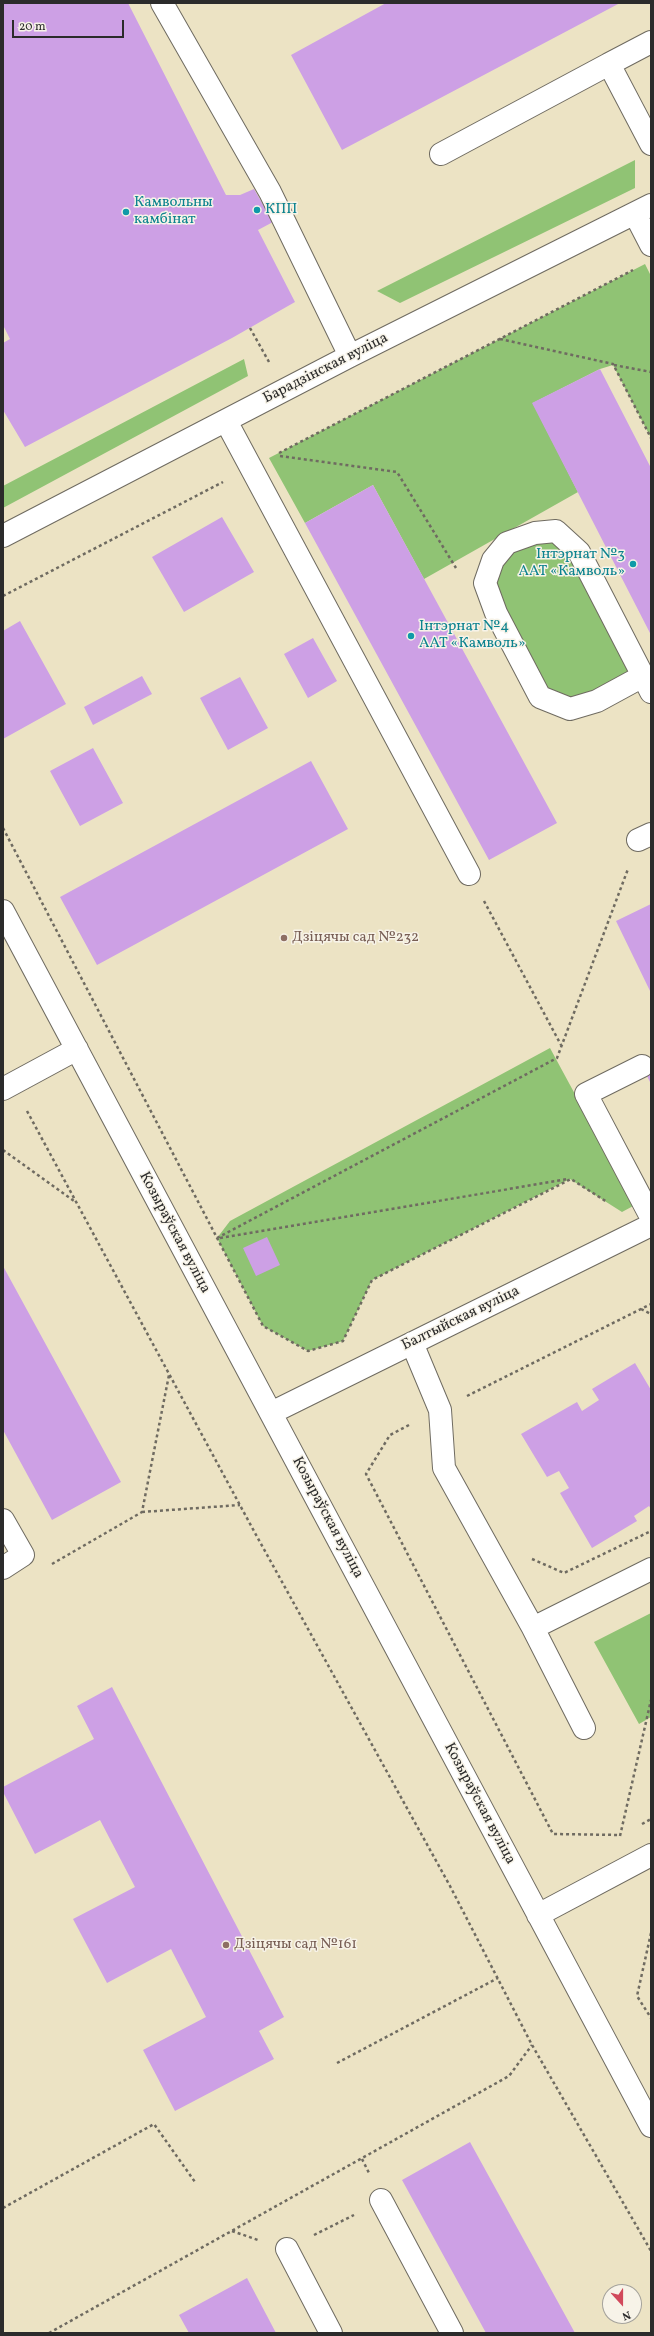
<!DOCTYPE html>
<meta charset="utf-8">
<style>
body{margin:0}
#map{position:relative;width:654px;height:2336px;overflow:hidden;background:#ece3c4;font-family:Vollkorn,serif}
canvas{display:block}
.frame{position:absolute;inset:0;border:4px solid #2b2b2b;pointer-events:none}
.north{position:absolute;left:602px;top:2284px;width:40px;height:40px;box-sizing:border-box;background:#f7f3e8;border:1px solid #a5a39c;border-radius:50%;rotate:159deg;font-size:11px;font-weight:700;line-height:16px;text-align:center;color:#2b2b2b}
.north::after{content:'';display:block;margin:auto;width:14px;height:18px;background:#d1495b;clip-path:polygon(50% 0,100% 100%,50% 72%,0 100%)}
.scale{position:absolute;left:12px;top:20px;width:112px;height:18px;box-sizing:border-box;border:2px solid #2b2b2b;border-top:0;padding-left:5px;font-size:12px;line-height:14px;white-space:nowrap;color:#2b2b2b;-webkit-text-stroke:3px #f7f3e8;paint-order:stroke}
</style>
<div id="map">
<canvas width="654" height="2336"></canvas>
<div class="frame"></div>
<div class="north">N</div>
<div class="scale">20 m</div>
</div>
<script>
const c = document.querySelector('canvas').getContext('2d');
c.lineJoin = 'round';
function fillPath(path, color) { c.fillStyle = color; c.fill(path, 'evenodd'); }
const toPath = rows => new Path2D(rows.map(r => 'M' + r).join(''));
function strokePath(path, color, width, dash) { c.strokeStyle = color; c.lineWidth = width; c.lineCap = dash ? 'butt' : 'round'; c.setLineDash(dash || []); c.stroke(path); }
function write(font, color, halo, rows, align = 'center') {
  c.font = font + ' Vollkorn,serif'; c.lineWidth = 3; c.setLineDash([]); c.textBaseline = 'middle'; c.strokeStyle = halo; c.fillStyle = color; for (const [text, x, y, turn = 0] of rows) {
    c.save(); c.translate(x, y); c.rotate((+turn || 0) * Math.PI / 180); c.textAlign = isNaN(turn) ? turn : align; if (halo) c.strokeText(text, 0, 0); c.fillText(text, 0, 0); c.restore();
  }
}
fillPath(toPath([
 [635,160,635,188,400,303,377,291],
 [645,264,651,276,651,438,613,365,600,369,533,403,578,492,424,579,373,485,305,523,269,458],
 [244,359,248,376,3,508,3,486],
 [554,540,572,556,632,673,595,693,571,701,546,690,504,609,494,583,500,564,512,550],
 [550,1048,635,1205,622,1212,570,1179,372,1280,343,1341,308,1351,263,1326,217,1238,230,1221],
 [651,1613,651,1717,639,1724,594,1642]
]), '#90c374');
fillPath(toPath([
 [3,3,128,3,226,195,240,195,254,189,273,222,258,230,295,302,232,338,25,447,3,410,3,343,10,339,3,325],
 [386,3,620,3,342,150,291,55],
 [600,369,651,468,651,635,532,403],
 [373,485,557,823,489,860,305,523],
 [222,517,254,572,184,612,152,557],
 [20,621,66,704,3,739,3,631],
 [313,638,337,681,308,698,284,654],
 [142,676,152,694,93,725,84,707],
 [240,677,268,728,228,750,200,698],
 [93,748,123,803,80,826,50,771],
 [311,761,348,829,97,965,60,897],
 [651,904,651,993,616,921],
 [651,1061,651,1084,642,1066],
 [267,1237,280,1265,256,1276,243,1248],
 [3,1266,121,1482,52,1520,3,1430],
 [635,1363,651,1390,651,1509,649,1506,634,1516,637,1521,592,1548,560,1493,569,1488,559,1471,547,1477,521,1434,577,1402,582,1411,599,1400,592,1389],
 [112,1687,284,2017,259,2031,274,2059,175,2111,143,2050,206,2017,171,1949,107,1983,73,1919,135,1887,100,1820,35,1854,3,1792,3,1787,94,1739,77,1706],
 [470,2142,575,2333,486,2333,402,2180],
 [247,2278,276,2333,189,2333,179,2315]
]), '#cda0e5');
const minor = toPath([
 [162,3,270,192,350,356],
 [609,64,651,42],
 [441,154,609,64,651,144],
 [635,214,651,245],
 [226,421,469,874],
 [3,536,350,356,651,205],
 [643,676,597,701,570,709,540,697,496,613,485,583,493,560,507,543,535,533,556,531,579,552,643,676,651,692],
 [638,840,651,834],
 [3,911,651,2126],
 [642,1066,586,1094,651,1217],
 [3,1089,77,1049],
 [412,1343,440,1410,444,1468,533,1628,584,1728],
 [271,1413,651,1225],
 [3,1520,23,1555,3,1568],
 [533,1628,651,1569],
 [538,1915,651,1855],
 [381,2200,452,2333],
 [287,2249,331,2333]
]);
strokePath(minor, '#6f6b61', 24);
strokePath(toPath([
 [250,328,269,362],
 [500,339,613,364,651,438],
 [614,365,651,372],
 [279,453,633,270],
 [280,456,397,472,456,568],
 [3,596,223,482],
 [3,828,263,1326,308,1351,343,1341,372,1280,571,1179,607,1202],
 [484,901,561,1045],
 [27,1111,255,1533,450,1886,532,2045,651,2251],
 [3,1150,74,1201],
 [217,1238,557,1058,628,869],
 [220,1238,568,1179],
 [641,1309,651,1314],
 [467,1396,651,1304],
 [409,1425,390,1435,366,1474,553,1834,620,1835],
 [142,1512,240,1505],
 [532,1559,564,1573,651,1531],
 [52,1564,142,1512,169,1375],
 [642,1824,651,1819],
 [620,1836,651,1700],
 [651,1933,637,1996,651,2018],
 [337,2063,498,1978],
 [362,2159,369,2173],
 [3,2208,154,2124,195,2182],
 [232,2231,258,2240],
 [314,2235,354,2215],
 [49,2333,509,2076,532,2045]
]), '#6f6b61', 2.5, [3, 3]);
strokePath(minor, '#fff', 22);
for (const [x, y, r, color] of [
 [257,210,4,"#0f9aa8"],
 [126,212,4,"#0f9aa8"],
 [633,564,4,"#0f9aa8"],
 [411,636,4,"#0f9aa8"],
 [284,938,4,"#8d6e63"],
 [226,1945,4,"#8d6e63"]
]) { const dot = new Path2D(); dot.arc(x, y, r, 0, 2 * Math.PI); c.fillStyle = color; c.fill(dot); strokePath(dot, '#f7f3e8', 1.5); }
write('15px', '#0d838f', '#f7f3e8', [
 ["Камвольны",134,203],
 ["камбінат",134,220],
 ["КПП",265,210],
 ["Інтэрнат №3",625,555,"right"],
 ["ААТ «Камволь»",625,572,"right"],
 ["Інтэрнат №4",419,627],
 ["ААТ «Камволь»",419,644]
], 'left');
write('15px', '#2b2b2b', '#f7f3e8', [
 ["Барадзінская вуліца",326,369,-27],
 ["Козыраўская вуліца",174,1233,62],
 ["Балтыйская вуліца",461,1319,-26],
 ["Козыраўская вуліца",327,1518,62],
 ["Козыраўская вуліца",479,1804,62]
]);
write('15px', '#785e54', '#f7f3e8', [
 ["Дзіцячы сад №232",292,938],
 ["Дзіцячы сад №161",234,1945]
], 'left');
</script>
